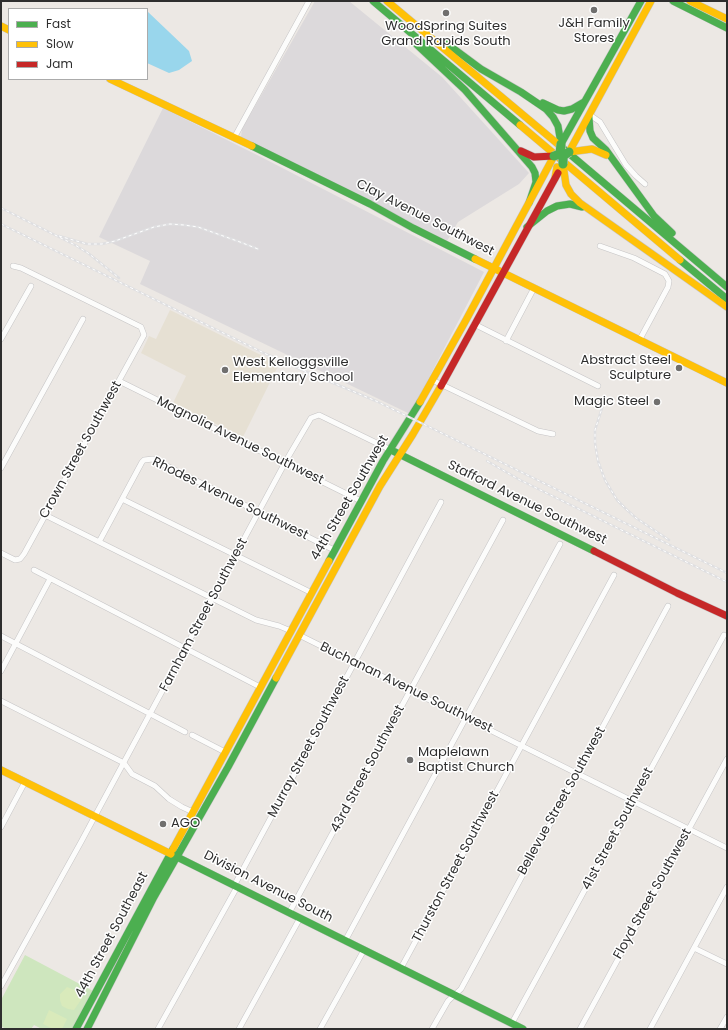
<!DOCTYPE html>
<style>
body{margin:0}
#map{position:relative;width:728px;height:1030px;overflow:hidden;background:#ece8e4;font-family:Poppins,sans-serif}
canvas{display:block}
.frame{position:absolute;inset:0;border:2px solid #2e2e2e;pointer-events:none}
.legend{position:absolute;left:8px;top:8px;width:140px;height:72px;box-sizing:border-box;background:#fff;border:1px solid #ababab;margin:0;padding:5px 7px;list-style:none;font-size:12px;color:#2e2e2e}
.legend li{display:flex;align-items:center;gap:8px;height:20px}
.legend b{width:20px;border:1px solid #ababab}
</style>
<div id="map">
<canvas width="728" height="1030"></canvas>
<div class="frame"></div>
<ul class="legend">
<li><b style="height:5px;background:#4caf50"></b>Fast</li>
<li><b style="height:5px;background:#ffc107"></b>Slow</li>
<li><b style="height:5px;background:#c62828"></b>Jam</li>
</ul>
</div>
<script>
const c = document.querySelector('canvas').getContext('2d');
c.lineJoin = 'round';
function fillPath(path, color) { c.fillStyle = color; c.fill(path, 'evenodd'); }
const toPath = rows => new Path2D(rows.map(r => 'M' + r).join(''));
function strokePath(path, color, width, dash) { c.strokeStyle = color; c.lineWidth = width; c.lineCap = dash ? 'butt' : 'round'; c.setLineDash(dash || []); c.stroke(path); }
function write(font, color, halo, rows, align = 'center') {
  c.font = font + ' Poppins,sans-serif'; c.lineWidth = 3; c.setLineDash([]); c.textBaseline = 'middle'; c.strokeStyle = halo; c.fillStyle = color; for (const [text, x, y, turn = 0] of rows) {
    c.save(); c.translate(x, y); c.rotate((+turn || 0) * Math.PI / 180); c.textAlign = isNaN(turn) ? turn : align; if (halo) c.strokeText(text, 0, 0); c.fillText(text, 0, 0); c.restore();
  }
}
fillPath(toPath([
 [315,1,349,1,442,77,529,173,519,184,458,222,447,241,241,137,242,129],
 [163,108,263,158,484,272,410,414,140,284,150,261,99,237]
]), '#dcd9db');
fillPath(toPath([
 [170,310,279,364,243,437,173,403,186,376,141,353,149,336,156,339]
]), '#e6e0d3');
fillPath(toPath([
 [25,955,93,991,72,1029,42,1029,34,1025,31,1029,6,1029,1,1026,1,1000]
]), '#cee6be');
fillPath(toPath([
 [67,987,82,993,83,997,74,1010,68,1009,62,1006,60,1000,60,994],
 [49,1010,67,1019,62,1029,53,1029,43,1024]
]), '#d9eabb');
fillPath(toPath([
 [147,11,189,51,192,61,179,70,169,73,147,63]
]), '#99d6ec');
const street = toPath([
 [590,115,600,122,626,165,636,176,645,184],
 [234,138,309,1],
 [600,246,634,258,665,274,669,281,668,287,640,339],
 [474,324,598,386],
 [1,339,31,286],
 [506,341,534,288],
 [432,380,538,431,553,434],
 [119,381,361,501],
 [1,468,83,319],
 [122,499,312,593],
 [45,515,256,620,279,626,291,631],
 [99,542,142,462,144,460,153,459,334,550],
 [1,553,15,560,20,559,24,554,144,335,141,327,21,268,13,266],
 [34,570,260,687],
 [299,635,727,848],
 [1,636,185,732],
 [1,671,50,579],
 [1,701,124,763,132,774,155,786,169,799,182,807,193,812],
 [192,735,225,752],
 [1,827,25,782],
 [234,886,441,502],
 [289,913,503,520],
 [345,941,560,544],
 [694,948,727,964],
 [401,968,614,575],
 [1,986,81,842,287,459,311,418,319,415,391,450],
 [512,1023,724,635],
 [158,1029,237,887],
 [239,1029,300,918],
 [320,1029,364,950],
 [432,1029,448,1001,461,989,668,606],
 [580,1029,727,759],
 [650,1029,727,887],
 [720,1029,727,1017]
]);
const fast = toPath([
 [373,1,520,125],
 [673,1,727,28],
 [415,43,465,90,532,167,535,173,536,182,529,203],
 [446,43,481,69,521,92,546,109,553,117,558,126,561,144],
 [543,103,558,110,564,111,572,109,584,102],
 [589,117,590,131,593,138,606,150,654,216,672,233],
 [561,144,641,1],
 [559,145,727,287],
 [252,146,370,204,413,228,475,259],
 [527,227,547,211,557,206,570,204,582,207],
 [680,260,727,299],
 [391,450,594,551],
 [329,561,383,461,420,402],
 [171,854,523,1029],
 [76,1029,173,849],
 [87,1029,154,897,228,767,276,678]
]);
const slow = toPath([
 [387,1,559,145],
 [690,1,727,19],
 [1,26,9,30],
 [110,79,252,146],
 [520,125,680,260],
 [569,152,651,1],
 [569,152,592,149,606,155],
 [563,164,566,185,571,194,580,203,727,307],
 [555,178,557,167],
 [475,259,727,383],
 [420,402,466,320,554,156],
 [276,678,380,486,413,434,441,386],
 [1,770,171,854],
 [173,849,329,561]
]);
const jam = toPath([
 [521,151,534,157,554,156],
 [441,386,558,173],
 [594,551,677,593,727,616]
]);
strokePath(street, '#c5c4c5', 6);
strokePath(fast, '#c5c4c5', 8);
strokePath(slow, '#c5c4c5', 8);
strokePath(jam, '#c5c4c5', 8);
strokePath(street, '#fcfcfb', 5);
strokePath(fast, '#4caf50', 7);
strokePath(slow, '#ffc107', 7);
strokePath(jam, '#c62828', 7);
const rail = toPath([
 [1,208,75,245,88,253,119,278],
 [1,224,266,354,307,372,376,401,411,418,727,573],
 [59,236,87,244,102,244,115,241,154,227,170,224,184,225,198,227,240,242,258,249],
 [603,405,595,430,595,443,598,461,605,480,617,500,626,509,636,518,669,540],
 [487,461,520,480,727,582]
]);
strokePath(rail, '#dfdfe1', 2.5);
strokePath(rail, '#fff', 1, [3]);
const fastBridge = toPath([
 [554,156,560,154,561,144],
 [563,164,563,156,569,152]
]);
strokePath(fastBridge, '#c6c5c4', 10, []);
strokePath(fastBridge, '#4caf50', 9);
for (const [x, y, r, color] of [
 [594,10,4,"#706f6e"],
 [446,13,4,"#706f6e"],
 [679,368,4,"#706f6e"],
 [225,370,4,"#706f6e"],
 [657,402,4,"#706f6e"],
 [410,760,4,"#706f6e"],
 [163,824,4,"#706f6e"]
]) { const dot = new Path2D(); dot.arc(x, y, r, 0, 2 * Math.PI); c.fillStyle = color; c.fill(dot); strokePath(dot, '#fff', 1.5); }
write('13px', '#2e2e2e', '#fff', [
 ["J&H Family",594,24,"center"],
 ["Stores",594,39,"center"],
 ["WoodSpring Suites",446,27,"center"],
 ["Grand Rapids South",446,42,"center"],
 ["Abstract Steel",671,361,"right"],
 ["Sculpture",671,376,"right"],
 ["West Kelloggsville",233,363],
 ["Elementary School",233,378],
 ["Magic Steel",649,402,"right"],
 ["Maplelawn",418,753],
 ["Baptist Church",418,768],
 ["AGO",171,824]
], 'left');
write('13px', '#2e2e2e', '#fff', [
 ["Clay Avenue Southwest",425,218,27],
 ["Magnolia Avenue Southwest",240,441,26],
 ["Crown Street Southwest",81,450,-61],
 ["44th Street Southwest",350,498,-60],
 ["Rhodes Avenue Southwest",230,499,26],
 ["Stafford Avenue Southwest",527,503,26],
 ["Farnham Street Southwest",204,615,-62],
 ["Buchanan Avenue Southwest",406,688,26],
 ["Murray Street Southwest",309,747,-62],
 ["43rd Street Southwest",368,769,-62],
 ["Bellevue Street Southwest",562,801,-61],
 ["41st Street Southwest",618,829,-62],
 ["Thurston Street Southwest",456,867,-62],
 ["Division Avenue South",268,887,27],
 ["Floyd Street Southwest",653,894,-61],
 ["44th Street Southeast",112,935,-62]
]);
</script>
